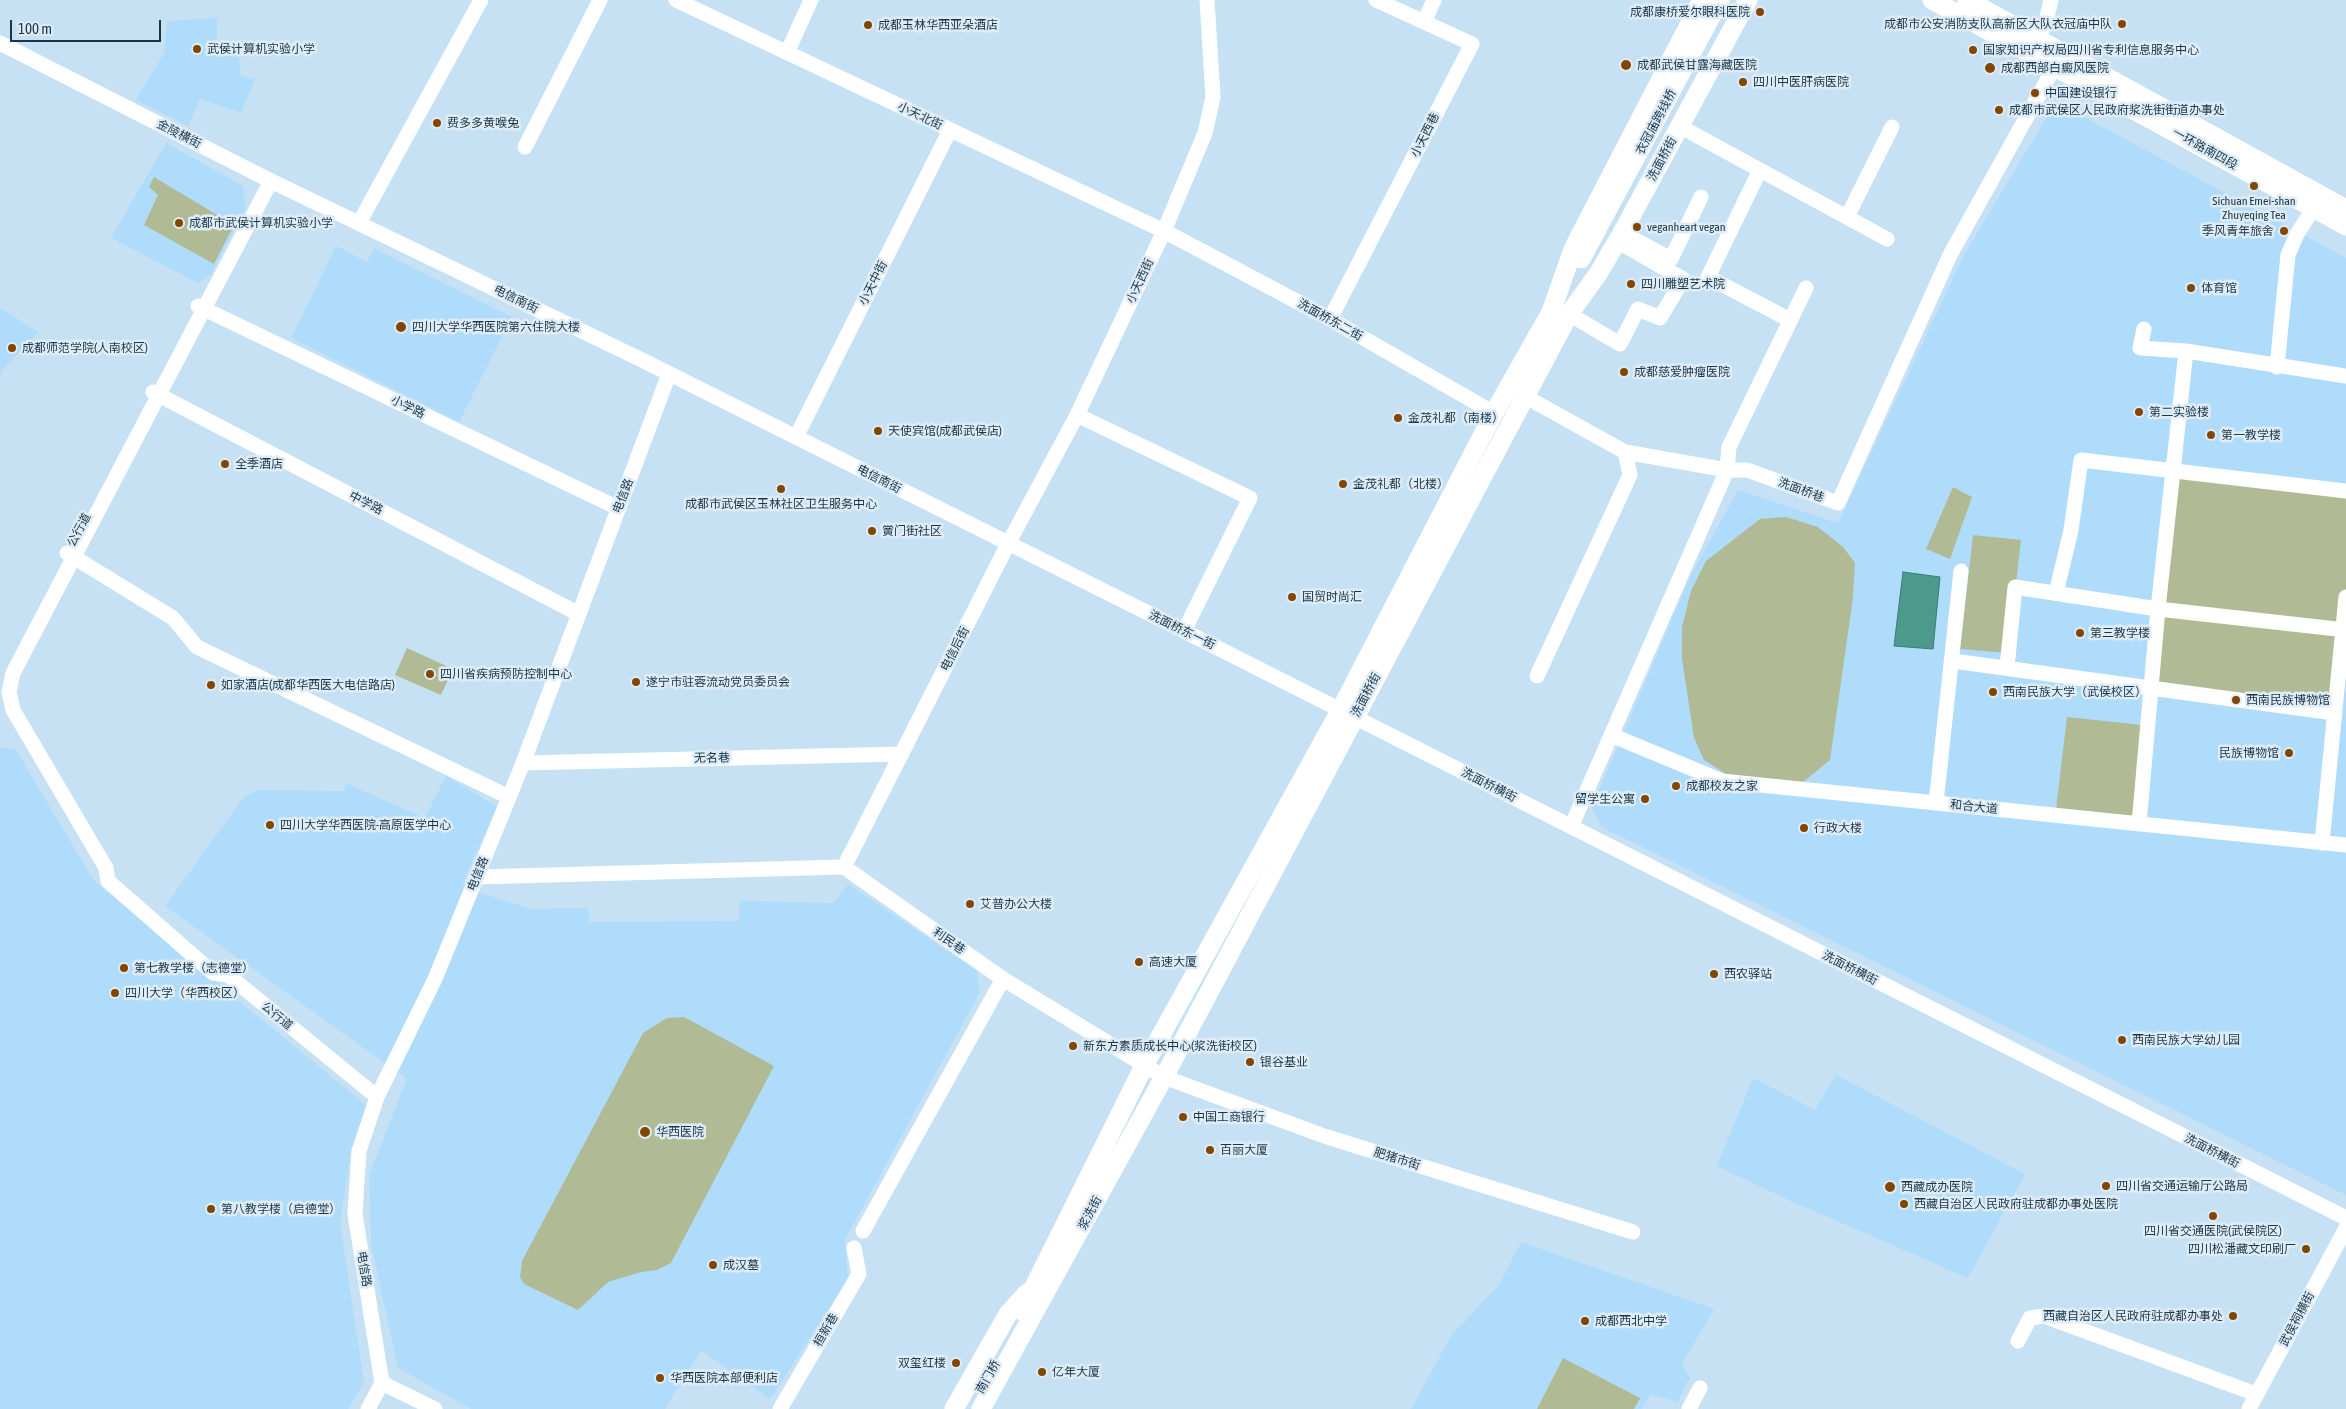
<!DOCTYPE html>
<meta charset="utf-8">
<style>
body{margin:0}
#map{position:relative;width:2346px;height:1409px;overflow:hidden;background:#c6e1f4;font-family:"Asap Condensed",sans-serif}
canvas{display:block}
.scale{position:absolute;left:10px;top:20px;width:151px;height:22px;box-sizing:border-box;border:2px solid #193649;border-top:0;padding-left:6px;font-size:15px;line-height:18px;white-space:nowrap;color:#193649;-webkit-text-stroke:4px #dfecf6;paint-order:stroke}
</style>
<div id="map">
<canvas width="2346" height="1409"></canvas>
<div class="scale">100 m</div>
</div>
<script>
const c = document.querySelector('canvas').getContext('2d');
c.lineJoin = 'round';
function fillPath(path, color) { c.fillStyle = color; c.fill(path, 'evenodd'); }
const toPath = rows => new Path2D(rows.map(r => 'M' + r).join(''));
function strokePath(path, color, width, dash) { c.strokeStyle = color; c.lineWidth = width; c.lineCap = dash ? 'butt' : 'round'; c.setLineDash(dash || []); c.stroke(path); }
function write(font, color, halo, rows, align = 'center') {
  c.font = font + ' "Asap Condensed","Noto Sans SC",sans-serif'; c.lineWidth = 5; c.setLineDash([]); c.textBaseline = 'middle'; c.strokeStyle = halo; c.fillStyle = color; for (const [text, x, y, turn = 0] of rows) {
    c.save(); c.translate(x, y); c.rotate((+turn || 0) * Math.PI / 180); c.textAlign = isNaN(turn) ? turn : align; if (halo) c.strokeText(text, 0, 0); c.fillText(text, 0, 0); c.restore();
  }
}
fillPath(toPath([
 [217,18,217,51,239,52,241,76,255,79,241,113,200,99,188,126,136,100,164,53,167,21],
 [2056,102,2346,258,2346,1195,1602,827,1592,807,1690,577,1738,490,1838,523,1964,255],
 [166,143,243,186,246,208,211,274,198,283,111,238],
 [336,246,367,262,374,248,512,317,459,422,291,338],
 [0,308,38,332,2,371,0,380],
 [0,747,16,750,94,881,367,1106,351,1150,340,1222,364,1382,348,1409,0,1409],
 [446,776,497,807,462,884,490,896,530,909,588,908,589,922,739,921,740,901,834,903,848,884,977,971,980,992,845,1240,848,1279,770,1399,701,1350,665,1409,471,1409,398,1368,371,1245,369,1175,407,1079,165,906,243,798,257,790,344,791,347,784,425,818],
 [1836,1075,2025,1174,1968,1278,1791,1201,1717,1166,1753,1078,1815,1110],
 [1521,1242,1714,1309,1682,1364,1690,1378,1677,1402,1651,1394,1642,1409,1411,1409,1452,1334,1499,1285]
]), '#b0dcfc');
fillPath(toPath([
 [154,177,234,225,214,264,144,225,158,195,149,187],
 [2175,469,2346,491,2346,630,2334,713,2150,687],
 [1953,487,1972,497,1950,559,1926,549],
 [1786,517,1818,527,1843,547,1855,563,1853,597,1830,760,1802,783,1731,777,1704,760,1694,738,1682,659,1682,627,1691,591,1706,561,1760,519],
 [1973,535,2021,540,2008,653,1960,649],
 [407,648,453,669,441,695,395,675],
 [2067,717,2143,725,2132,817,2056,809],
 [684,1017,774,1066,671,1263,657,1270,641,1272,608,1282,578,1310,524,1284,520,1277,522,1261,643,1033,667,1018],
 [1563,1358,1640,1398,1634,1409,1537,1409]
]), '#b0ba95');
const water = toPath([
 [1903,572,1940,577,1933,649,1894,646,1903,572]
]);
fillPath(water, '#4b9a8b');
strokePath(water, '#3c7c77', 1);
strokePath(toPath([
 [676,0,1164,231,1330,319,1494,413],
 [1207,0,1213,97,1205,133,1164,231,1077,415,1008,544,844,867,1003,979,1164,1077,1324,1136,1633,1232],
 [1424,22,1434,0],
 [2038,39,2046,21,2051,0],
 [0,43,267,179,644,361,1184,631,2346,1218],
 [787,53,811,0],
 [1679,126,1887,239],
 [525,147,600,0],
 [1760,170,1708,277,1790,320],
 [271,181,13,673,9,692,13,710,106,868,108,881,213,973,228,975,377,1097],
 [1847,217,1892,127],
 [359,223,481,0],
 [1632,238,1671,259,1701,197],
 [198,306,618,508],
 [1569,314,1620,344,1638,309,1660,318,1683,279,1617,241],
 [1330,319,1472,44,1376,0],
 [2144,329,2140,348,2186,351,2346,376],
 [2277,367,2288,255,2297,234,2313,209],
 [153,392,579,614],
 [1526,397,1625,452,1727,470,1747,470,1838,503,1950,255,2055,66],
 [1077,415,1250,498,1184,631],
 [796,437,950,130],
 [67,553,173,618,197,647,509,797],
 [2056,593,2071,530,2081,460,2346,491],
 [1953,661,2334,713],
 [2007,667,2015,587,2158,609,2346,630],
 [1537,676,1630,475,1625,452],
 [1611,735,1722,781,2346,845],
 [523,763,902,754],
 [1936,803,1961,571],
 [2139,824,2158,609,2186,351],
 [1571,827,1727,470,1729,447,1806,288],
 [2322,843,2346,597],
 [476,877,844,867],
 [863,1231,1003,979],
 [2018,1341,2030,1318,2044,1316,2256,1394],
 [382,1383,355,1214,359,1151,377,1097,435,979,523,763,669,374],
 [382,1383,435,1409],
 [368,1409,382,1383],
 [780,1409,859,1274,854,1248],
 [1689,1409,1700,1388],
 [2249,1409,2346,1228]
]), '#fff', 15);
strokePath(toPath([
 [1932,0,2346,226],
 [1967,0,2346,209],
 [1581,259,1720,0],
 [1022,1311,1144,1066,1341,709,1494,413,1551,312,1574,247,1702,0],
 [954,1409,1008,1314,1027,1293],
 [981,1409,1164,1077,1569,314,1598,274,1622,233,1748,0]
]), '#fff', 19);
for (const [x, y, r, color] of [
 [1760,12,5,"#824600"],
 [2122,24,5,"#824600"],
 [868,25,5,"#824600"],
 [197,49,5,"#824600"],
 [1973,50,5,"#824600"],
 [1626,65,6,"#824600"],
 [1990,68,6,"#824600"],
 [1743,82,5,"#824600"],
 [2035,93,5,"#824600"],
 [1999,110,5,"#824600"],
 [437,123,5,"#824600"],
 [2254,186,5,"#824600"],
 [179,223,5,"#824600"],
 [1637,227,5,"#824600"],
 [2284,231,5,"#824600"],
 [1631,284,5,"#824600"],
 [2191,288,5,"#824600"],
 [401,327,6,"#824600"],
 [12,348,5,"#824600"],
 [1624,372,5,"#824600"],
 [2139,412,5,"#824600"],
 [1398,418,5,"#824600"],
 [878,431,5,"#824600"],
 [2211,435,5,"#824600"],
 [225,464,5,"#824600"],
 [1343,484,5,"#824600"],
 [781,489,5,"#824600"],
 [872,531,5,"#824600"],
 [1292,597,5,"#824600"],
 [2080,633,5,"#824600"],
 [430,674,5,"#824600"],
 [636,682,5,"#824600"],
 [211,685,5,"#824600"],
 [1993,692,5,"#824600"],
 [2236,700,5,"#824600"],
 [2289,753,5,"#824600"],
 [1676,786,5,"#824600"],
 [1645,799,5,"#824600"],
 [270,825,5,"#824600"],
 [1804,828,5,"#824600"],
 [970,904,5,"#824600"],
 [1139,962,5,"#824600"],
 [124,968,5,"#824600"],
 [1714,974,5,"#824600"],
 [115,993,5,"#824600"],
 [2122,1040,5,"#824600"],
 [1073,1046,5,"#824600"],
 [1250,1062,5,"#824600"],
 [1183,1117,5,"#824600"],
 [645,1132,6,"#824600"],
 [1210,1150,5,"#824600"],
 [2106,1186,5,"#824600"],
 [1890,1187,6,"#824600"],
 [1904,1204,5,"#824600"],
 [211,1209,5,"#824600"],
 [2213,1216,5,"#824600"],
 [2306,1249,5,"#824600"],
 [713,1265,5,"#824600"],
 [2233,1316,5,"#824600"],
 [1585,1321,5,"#824600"],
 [956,1363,5,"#824600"],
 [1042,1372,5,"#824600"],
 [660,1378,5,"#824600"]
]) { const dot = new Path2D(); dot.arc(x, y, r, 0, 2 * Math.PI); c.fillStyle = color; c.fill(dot); strokePath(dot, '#dfecf6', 2); }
write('12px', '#193649', '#dfecf6', [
 ["成都康桥爱尔眼科医院",1750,12,"right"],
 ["成都市公安消防支队高新区大队衣冠庙中队",2112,24,"right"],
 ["成都玉林华西亚朵酒店",878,25],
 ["武侯计算机实验小学",207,49],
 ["国家知识产权局四川省专利信息服务中心",1983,50],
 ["成都武侯甘露海藏医院",1637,65],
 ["成都西部白癜风医院",2001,68],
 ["四川中医肝病医院",1753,82],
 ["中国建设银行",2045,93],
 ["成都市武侯区人民政府浆洗街街道办事处",2009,110],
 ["费多多黄喉兔",447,123],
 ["Sichuan Emei-shan",2254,201,"center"],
 ["Zhuyeqing Tea",2254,215,"center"],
 ["成都市武侯计算机实验小学",189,223],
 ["veganheart vegan",1647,227],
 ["季风青年旅舍",2274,231,"right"],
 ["四川雕塑艺术院",1641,284],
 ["体育馆",2201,288],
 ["四川大学华西医院第六住院大楼",412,327],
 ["成都师范学院(人南校区)",22,348],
 ["成都慈爱肿瘤医院",1634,372],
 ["第二实验楼",2149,412],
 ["金茂礼都（南楼）",1408,418],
 ["天使宾馆(成都武侯店)",888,431],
 ["第一教学楼",2221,435],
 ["全季酒店",235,464],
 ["金茂礼都（北楼）",1353,484],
 ["成都市武侯区玉林社区卫生服务中心",781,504,"center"],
 ["黉门街社区",882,531],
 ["国贸时尚汇",1302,597],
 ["第三教学楼",2090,633],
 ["四川省疾病预防控制中心",440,674],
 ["遂宁市驻蓉流动党员委员会",646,682],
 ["如家酒店(成都华西医大电信路店)",221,685],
 ["西南民族大学（武侯校区）",2003,692],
 ["西南民族博物馆",2246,700],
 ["民族博物馆",2279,753,"right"],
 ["成都校友之家",1686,786],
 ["留学生公寓",1635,799,"right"],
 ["四川大学华西医院-高原医学中心",280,825],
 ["行政大楼",1814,828],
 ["艾普办公大楼",980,904],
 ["高速大厦",1149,962],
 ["第七教学楼（志德堂）",134,968],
 ["西农驿站",1724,974],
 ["四川大学（华西校区）",125,993],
 ["西南民族大学幼儿园",2132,1040],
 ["新东方素质成长中心(浆洗街校区)",1083,1046],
 ["银谷基业",1260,1062],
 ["中国工商银行",1193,1117],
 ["华西医院",656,1132],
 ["百丽大厦",1220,1150],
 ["四川省交通运输厅公路局",2116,1186],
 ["西藏成办医院",1901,1187],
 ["西藏自治区人民政府驻成都办事处医院",1914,1204],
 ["第八教学楼（启德堂）",221,1209],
 ["四川省交通医院(武侯院区)",2213,1231,"center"],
 ["四川松潘藏文印刷厂",2296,1249,"right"],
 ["成汉墓",723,1265],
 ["西藏自治区人民政府驻成都办事处",2223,1316,"right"],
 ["成都西北中学",1595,1321],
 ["双玺红楼",946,1363,"right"],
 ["亿年大厦",1052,1372],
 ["华西医院本部便利店",670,1378]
], 'left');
write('12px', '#193649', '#dfecf6', [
 ["小天北街",920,116,25],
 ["衣冠庙跨线桥",1656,122,-62],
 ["金陵横街",179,134,27],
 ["小天西巷",1425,135,-63],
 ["一环路南四段",2205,149,29],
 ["洗面桥街",1662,159,-62],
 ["小天西街",1140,281,-65],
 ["小天中街",873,283,-63],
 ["电信南街",516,299,26],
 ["洗面桥东二街",1330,320,29],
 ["小学路",408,407,26],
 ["电信南街",879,479,27],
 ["洗面桥巷",1801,490,20],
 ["电信路",623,496,-69],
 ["中学路",366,503,27],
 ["公行道",79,530,-62],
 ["洗面桥东一街",1182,630,26],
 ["电信后街",955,649,-63],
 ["洗面桥街",1366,695,-62],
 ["无名巷",712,758,-1],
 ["洗面桥横街",1489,785,27],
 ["和合大道",1974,807,6],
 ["电信路",478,874,-68],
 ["利民巷",949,941,35],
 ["洗面桥横街",1850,968,27],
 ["公行道",277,1016,39],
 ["洗面桥横街",2212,1151,27],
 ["肥猪市街",1397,1159,17],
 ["浆洗街",1090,1213,-62],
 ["电信路",364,1269,81],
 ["武侯祠横街",2297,1319,-62],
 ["桓新巷",826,1330,-60],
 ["南门桥",988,1377,-61]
]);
</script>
